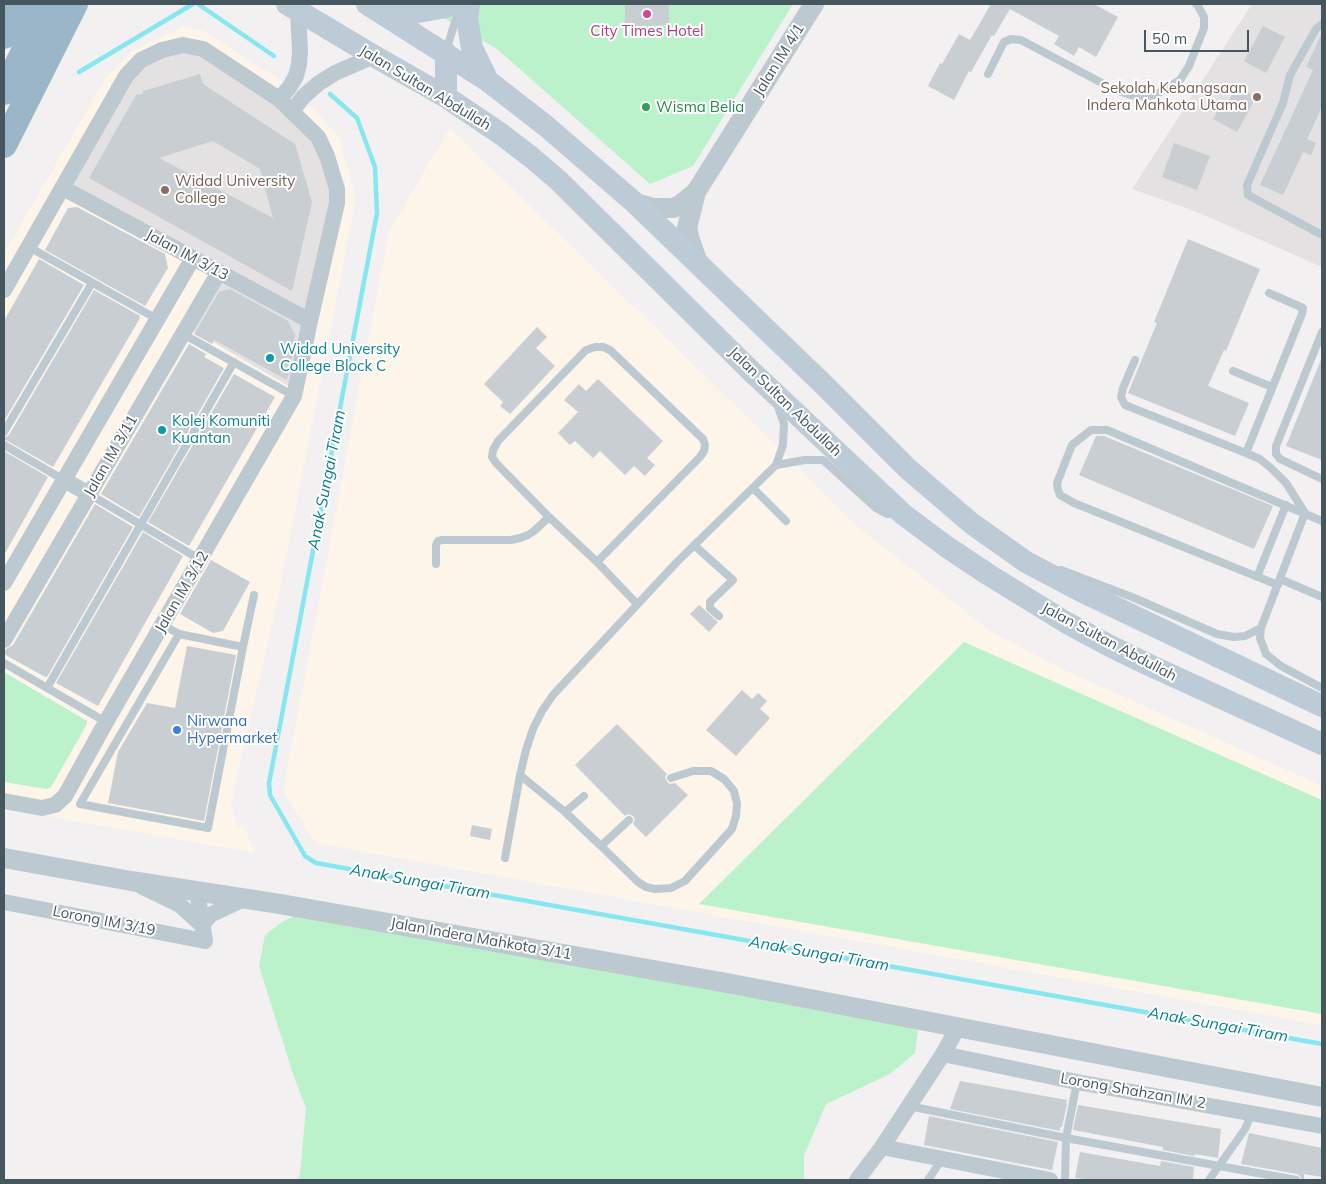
<!DOCTYPE html>
<style>
body{margin:0}
#map{position:relative;width:1326px;height:1184px;overflow:hidden;background:#f2f0f0;font-family:Mulish,sans-serif}
canvas{display:block}
.frame{position:absolute;inset:0;border:5px solid #46565f;pointer-events:none}
.scale{position:absolute;left:1144px;top:30px;width:105px;height:22px;box-sizing:border-box;border:2px solid #46565f;border-top:0;padding-left:6px;font-size:15px;line-height:18px;white-space:nowrap;color:#46565f;-webkit-text-stroke:4px #fff;paint-order:stroke}
</style>
<div id="map">
<canvas width="1326" height="1184"></canvas>
<div class="frame"></div>
<div class="scale">50 m</div>
</div>
<script>
const c = document.querySelector('canvas').getContext('2d');
c.lineJoin = 'round';
function fillPath(path, color) { c.fillStyle = color; c.fill(path, 'evenodd'); }
const toPath = rows => new Path2D(rows.map(r => 'M' + r).join(''));
function strokePath(path, color, width, dash) { c.strokeStyle = color; c.lineWidth = width; c.lineCap = dash ? 'butt' : 'round'; c.setLineDash(dash || []); c.stroke(path); }
function write(font, color, halo, rows, align = 'center') {
  c.font = font + ' Mulish,sans-serif'; c.lineWidth = 4; c.setLineDash([]); c.textBaseline = 'middle'; c.strokeStyle = halo; c.fillStyle = color; for (const [text, x, y, turn = 0] of rows) {
    c.save(); c.translate(x, y); c.rotate((+turn || 0) * Math.PI / 180); c.textAlign = isNaN(turn) ? turn : align; if (halo) c.strokeText(text, 0, 0); c.fillText(text, 0, 0); c.restore();
  }
}
fillPath(toPath([
 [184,27,204,31,279,79,308,103,339,138,351,178,355,202,330,333,278,597,231,803,237,826,244,827,255,853,4,808,4,254,105,79,133,50],
 [450,128,783,452,853,523,990,631,1062,669,1322,786,1322,1025,316,843,283,792,389,231]
]), '#fdf5e9');
fillPath(toPath([
 [1252,4,1322,4,1322,267,1197,212,1132,189],
 [185,44,294,110,339,188,302,394,187,327,220,271,67,188,128,76]
]), '#e3e1e2');
fillPath(toPath([
 [419,4,793,4,693,166,650,184,497,49],
 [964,642,1322,800,1322,1014,699,904],
 [4,672,87,721,87,724,51,787,47,789,4,782],
 [310,908,836,1005,918,1030,915,1053,890,1074,826,1104,804,1156,804,1180,298,1180,300,1174,306,1108,294,1077,259,966,265,935,282,922]
]), '#bcf2cb');
strokePath(toPath([
 [198,4,274,56],
 [79,72,193,4],
 [330,94,357,118,375,167,377,213,269,783,270,795,305,856,316,863,1322,1044]
]), '#86e7f1', 4.5);
fillPath(toPath([
 [625,4,669,4,669,25,625,26],
 [991,4,1094,4,1118,17,1096,57,1079,47,1074,56,1054,44,1059,36,1010,9,994,36,992,35,971,72,969,71,954,100,928,86,940,63,942,64,959,34,970,40],
 [1263,26,1285,37,1266,73,1244,61],
 [1322,33,1322,107,1307,139,1316,143,1311,155,1303,152,1283,195,1260,185,1313,70,1306,67],
 [200,74,203,84,295,144,312,202,292,291,89,178,136,95,143,94,143,91],
 [213,141,260,169,273,218,159,158],
 [1236,87,1256,97,1237,132,1213,119,1221,105,1225,108],
 [1174,143,1210,156,1197,190,1162,177],
 [77,207,165,254,168,268,145,306,45,250,68,208],
 [1188,239,1260,269,1226,351,1224,350,1208,386,1249,403,1235,436,1128,393,1157,323,1154,322],
 [39,259,84,285,4,421,4,321],
 [230,289,288,321,295,335,293,353,287,380,214,340,212,344,194,334,219,292],
 [94,290,140,316,139,317,140,318,53,467,4,439,4,438,9,435],
 [537,327,547,337,536,348,555,366,510,414,500,406,503,402,484,384],
 [189,344,206,354,204,357,224,368,139,517,101,494],
 [1322,357,1322,460,1286,446],
 [234,374,275,397,189,546,148,522],
 [598,379,663,441,647,458,655,465,645,476,634,466,625,475,600,451,593,458,575,441,570,445,558,433,578,412,564,400,579,384,586,391],
 [1096,436,1104,436,1273,506,1254,549,1079,475],
 [4,451,48,477,4,555],
 [95,504,133,527,47,677,45,677,4,654,6,649,13,645],
 [143,532,183,556,98,706,56,683],
 [211,560,250,582,223,631,213,633,180,614],
 [699,605,718,622,709,632,690,614],
 [187,646,236,655,204,821,108,803,118,752,147,703,175,708],
 [742,690,752,699,758,693,767,701,760,709,770,718,736,756,706,730],
 [617,724,667,774,665,777,667,782,670,784,675,783,688,795,646,837,633,824,635,819,633,816,628,814,625,816,575,765],
 [472,825,492,829,490,840,470,836],
 [960,1081,1067,1100,1066,1103,1067,1104,1062,1127,1060,1127,1060,1131,950,1109],
 [1078,1105,1221,1129,1218,1158,1195,1154,1194,1156,1163,1150,1163,1147,1073,1130],
 [929,1116,1058,1142,1052,1170,924,1145],
 [1249,1133,1322,1148,1322,1177,1304,1174,1304,1180,1302,1180,1300,1176,1297,1174,1241,1164],
 [1080,1152,1160,1166,1161,1161,1194,1167,1193,1180,1095,1180,1075,1178]
]), '#c9ced3');
strokePath(toPath([
 [1322,24,1316,29,1290,75,1283,103,1247,185,1248,195,1322,235],
 [446,51,459,9],
 [988,74,1004,42,1011,39,1021,40,1115,90,1131,95,1145,97,1157,94,1180,80,1189,66,1204,28,1204,17,1198,6,1196,4],
 [29,247,157,319],
 [1322,332,1276,446,1276,454,1280,459,1322,479],
 [183,334,294,396],
 [1135,360,1123,388,1121,397,1125,405,1246,453,1260,459,1272,469,1286,483,1305,513],
 [1233,371,1272,387],
 [4,432,92,283],
 [4,445,64,480],
 [1246,453,1302,314,1303,308,1269,293],
 [776,465,805,460,823,460,876,508,887,514,895,514],
 [753,488,786,521],
 [89,494,201,560],
 [1305,513,1261,628,1260,638,1266,654,1281,666,1322,688],
 [694,545,733,580,710,602,710,608,719,616],
 [597,562,700,457,704,451,705,445,703,439,610,350,603,347,595,347,586,350,498,441,493,450,492,457,496,463,549,517,597,562,637,604],
 [436,564,436,545,438,541,442,540,511,540,520,538,528,535,534,531,549,517],
 [1061,570,1132,597,1217,634,1234,637,1245,636,1261,628],
 [1257,577,1286,505],
 [1280,579,1322,597],
 [1278,585,1074,503,1060,495,1058,490,1057,483,1072,445,1091,430,1107,430,1322,521],
 [163,625,179,634,243,647,208,828,80,804,179,634],
 [243,647,254,595],
 [4,663,106,722],
 [47,688,234,362],
 [520,775,565,812,601,846],
 [565,812,584,796],
 [629,820,601,846,638,882,646,887,655,889,671,888,685,881,732,829,736,816,737,804,734,791,724,779,711,771,693,771,671,778],
 [505,858,520,775,526,750,533,729,542,711,553,695,676,563,776,465,783,445,784,424,778,407],
 [909,1106,1066,1138,1296,1180],
 [928,1180,942,1159],
 [1065,1180,1066,1138,1077,1082],
 [1209,1180,1245,1129,1252,1113]
]), '#bdc9d0', 8);
strokePath(toPath([
 [279,99,289,88,296,76,299,64,300,52,298,10],
 [292,111,304,96,319,83,335,73,374,56],
 [63,188,310,321],
 [4,290,126,76,141,60,162,50,183,45,203,49,279,99,318,137,327,156,337,189,337,203,310,321,294,396,106,722,65,796,55,805,42,808,4,801],
 [64,480,89,494],
 [4,583,193,258],
 [4,640,219,272],
 [141,886,180,905,202,925],
 [4,902,205,941,197,891],
 [202,925,210,915,246,898],
 [943,1054,1077,1082,1322,1126],
 [882,1147,1050,1180],
 [857,1180,882,1147,909,1106,943,1054,958,1027]
]), '#bdc9d0', 16);
strokePath(toPath([
 [635,203,653,208,673,208,680,205,696,192],
 [698,263,690,240,687,228,696,192,814,4],
 [4,858,131,881,280,904,727,983,1322,1097]
]), '#bdc9d0', 20);
strokePath(toPath([
 [287,4,374,56,446,97,501,134,531,157,558,180,751,371,904,515,947,547,989,575,1067,623,1110,646,1149,665,1322,744],
 [367,4,488,81,546,126,635,203,823,384,908,469,971,523,1026,562,1083,592,1322,706],
 [469,4,467,19,472,48,488,81],
 [383,11,412,13,446,7,452,4],
 [446,53,446,97]
]), '#bccbd5', 22);
strokePath(toPath([
 [4,36,20,4],
 [4,92,47,4],
 [4,145,75,4]
]), '#9ab6c8', 26);
for (const [x, y, r, color] of [
 [647,14,5,"#d1479c"],
 [1257,97,5,"#8d6e63"],
 [646,107,5,"#2e9e5b"],
 [165,190,5,"#8d6e63"],
 [270,358,5,"#0f9aa8"],
 [162,430,5,"#0f9aa8"],
 [177,730,5,"#3f7fe0"]
]) { const dot = new Path2D(); dot.arc(x, y, r, 0, 2 * Math.PI); c.fillStyle = color; c.fill(dot); strokePath(dot, '#fff', 2); }
write('15px', '#b23c85', '#fff', [
 ["City Times Hotel",647,31]
]);
write('15px', '#46565f', '#fff', [
 ["Jalan IM 4/1",779,60,-58],
 ["Jalan Sultan Abdullah",425,88,31],
 ["Jalan IM 3/13",187,255,28],
 ["Jalan Sultan Abdullah",785,402,44],
 ["Jalan IM 3/11",111,456,-60],
 ["Jalan IM 3/12",182,592,-60],
 ["Jalan Sultan Abdullah",1109,642,28],
 ["Lorong IM 3/19",104,921,11],
 ["Jalan Indera Mahkota 3/11",481,939,10],
 ["Lorong Shahzan IM 2",1133,1091,10]
]);
write('15px', '#785e54', '#fff', [
 ["Sekolah Kebangsaan",1247,88],
 ["Indera Mahkota Utama",1247,105],
 ["Widad University",175,181,"left"],
 ["College",175,198,"left"]
], 'right');
write('15px', '#27864d', '#fff', [
 ["Wisma Belia",656,107]
], 'left');
write('15px', '#0d838f', '#fff', [
 ["Widad University",280,349],
 ["College Block C",280,366],
 ["Kolej Komuniti",172,421],
 ["Kuantan",172,438]
], 'left');
write('15px', '#366cbe', '#fff', [
 ["Nirwana",187,721],
 ["Hypermarket",187,738]
], 'left');
write('italic 16px', '#077e8b', '#fff', [
 ["Anak Sungai Tiram",327,480,-79],
 ["Anak Sungai Tiram",420,882,10],
 ["Anak Sungai Tiram",819,954,10],
 ["Anak Sungai Tiram",1218,1025,10]
]);
</script>
